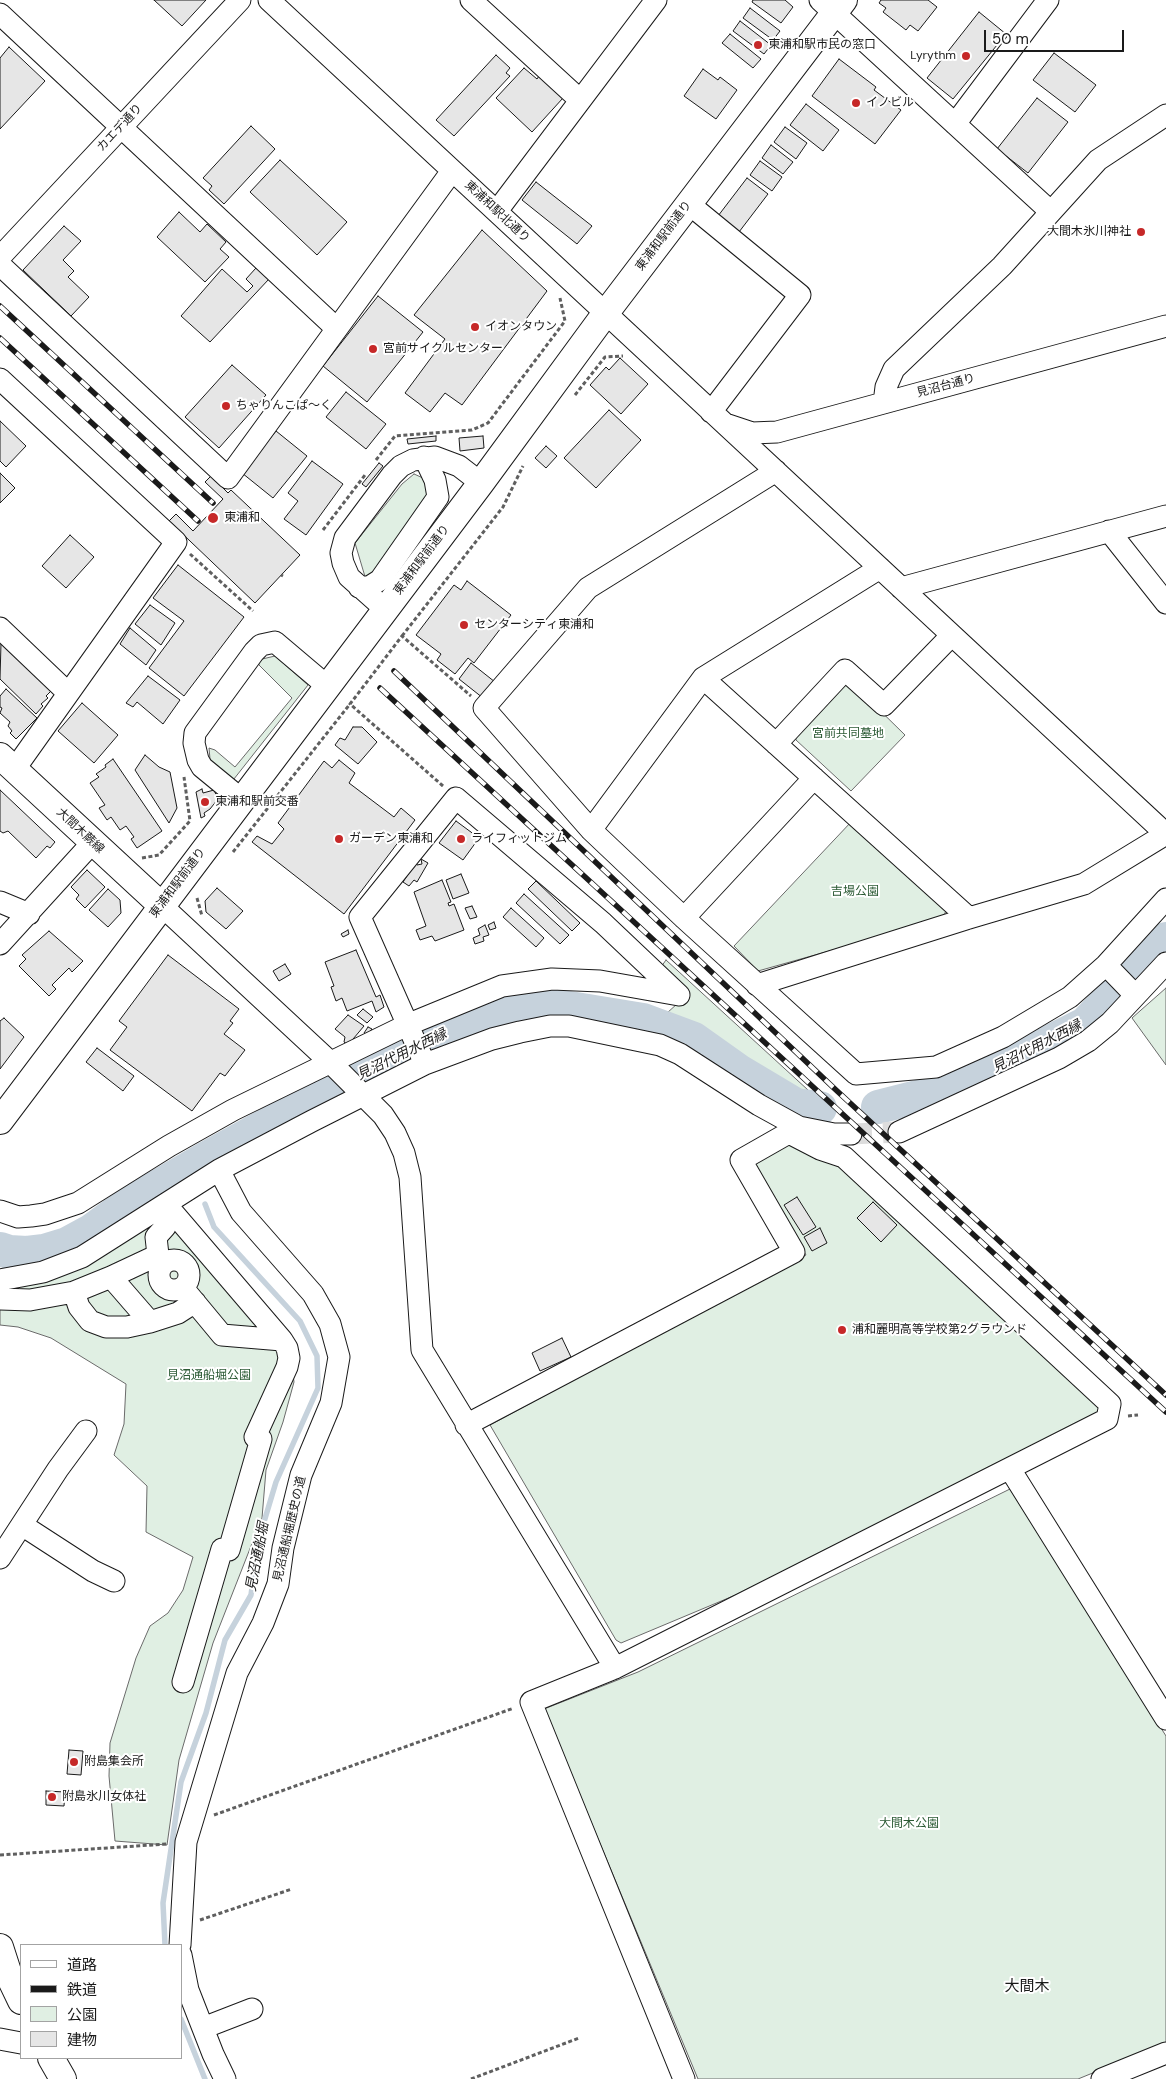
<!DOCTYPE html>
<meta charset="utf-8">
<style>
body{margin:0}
#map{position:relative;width:1166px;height:2079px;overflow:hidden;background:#fff;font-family:"DM Sans","Noto Sans JP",sans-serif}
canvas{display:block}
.legend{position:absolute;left:20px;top:1944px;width:162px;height:115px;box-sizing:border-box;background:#fff;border:1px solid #a3a3a3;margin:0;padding:6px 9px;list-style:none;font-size:15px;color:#1a1a1a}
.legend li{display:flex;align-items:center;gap:10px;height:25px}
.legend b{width:25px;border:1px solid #a3a3a3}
.scale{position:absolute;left:984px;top:30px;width:140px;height:22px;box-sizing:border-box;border:2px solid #1a1a1a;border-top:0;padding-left:6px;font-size:15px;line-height:18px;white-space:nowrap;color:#1a1a1a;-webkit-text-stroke:4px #fff;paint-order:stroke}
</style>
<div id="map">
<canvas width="1166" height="2079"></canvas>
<ul class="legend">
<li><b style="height:6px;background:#fff"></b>道路</li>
<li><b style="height:6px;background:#1a1a1a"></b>鉄道</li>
<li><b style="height:14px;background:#e0efe3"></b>公園</li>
<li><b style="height:14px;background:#e6e6e6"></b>建物</li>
</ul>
<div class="scale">50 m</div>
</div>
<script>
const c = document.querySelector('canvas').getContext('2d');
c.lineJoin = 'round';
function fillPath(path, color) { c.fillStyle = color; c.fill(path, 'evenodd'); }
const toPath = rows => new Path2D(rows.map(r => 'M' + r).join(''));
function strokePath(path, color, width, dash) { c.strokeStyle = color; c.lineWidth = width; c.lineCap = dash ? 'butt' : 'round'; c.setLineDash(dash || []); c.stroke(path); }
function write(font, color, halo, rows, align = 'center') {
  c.font = font + ' "DM Sans","Noto Sans JP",sans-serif'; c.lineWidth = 4; c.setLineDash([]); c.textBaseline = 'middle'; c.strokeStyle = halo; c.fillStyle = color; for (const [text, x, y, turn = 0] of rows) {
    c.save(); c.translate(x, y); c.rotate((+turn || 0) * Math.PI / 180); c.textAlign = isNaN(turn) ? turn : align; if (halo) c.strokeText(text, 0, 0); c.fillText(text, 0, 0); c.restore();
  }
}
const green = toPath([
 [414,474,423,478,427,486,426,508,366,580,355,543,402,484,414,474],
 [275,656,308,685,230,784,211,770,209,748,215,750,235,767,292,698,259,665,258,660,275,656],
 [842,682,851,682,905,735,851,791,796,740,795,732,842,682],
 [852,821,947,907,943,919,758,971,734,946,852,821],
 [666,960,808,1090,799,1092,768,1074,727,1044,681,1018,667,1013,688,994,661,967,666,960],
 [1166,988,1166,1065,1132,1018,1166,988],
 [792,1142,819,1158,846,1170,1099,1406,1098,1412,738,1594,621,1643,616,1640,490,1425,806,1255,754,1168,753,1159,792,1142],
 [171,1204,289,1342,294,1382,283,1422,266,1470,262,1518,213,1643,179,1760,167,1845,115,1841,109,1776,110,1743,136,1658,150,1626,168,1613,183,1590,193,1557,146,1532,147,1486,114,1455,124,1424,126,1384,51,1338,18,1327,0,1325,0,1284,171,1204],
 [1010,1489,1166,1736,1166,2043,1078,2079,698,2079,544,1709,638,1672,1010,1489]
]);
fillPath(green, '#e0efe3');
strokePath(green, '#6a6a6a', 1);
strokePath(toPath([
 [165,1945,163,1903,181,1782,206,1713,225,1640,251,1595,258,1542,276,1482,318,1388,317,1356,300,1321,214,1227,205,1204],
 [181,2019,205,2079]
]), '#c6d2dc', 5.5);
strokePath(toPath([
 [878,1107,941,1091,1008,1063,1085,1024,1166,939],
 [0,1249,9,1252,27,1253,44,1251,67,1244,91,1231,128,1204,205,1159,312,1100,479,1018,502,1011,545,1004,643,1020,694,1039,739,1071,796,1105,820,1108]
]), '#c6d2dc', 34);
const building = toPath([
 [154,0,206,0,182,26,154,0],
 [753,0,785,0,793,7,781,23,752,2,753,0],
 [881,0,928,0,937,7,918,31,910,25,906,30,883,12,886,8,879,3,881,0],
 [750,8,780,31,773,40,743,18,750,8],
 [979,12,1006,34,953,99,927,78,979,12],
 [740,21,771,45,764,54,733,31,740,21],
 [730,34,761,59,753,68,722,43,730,34],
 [9,47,45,81,0,129,0,58,9,47],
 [1054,53,1096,85,1075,112,1033,80,1054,53],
 [496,55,510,68,506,73,510,76,454,136,436,120,496,55],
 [839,59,876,87,874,90,901,110,875,144,812,96,839,59],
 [524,68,537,79,539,76,563,98,532,132,496,98,524,68],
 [703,69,718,80,720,77,737,90,716,119,684,96,703,69],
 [1037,98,1068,122,1028,173,997,149,1037,98],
 [806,104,839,130,823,151,790,125,806,104],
 [251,126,275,149,224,204,209,190,212,186,203,178,251,126],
 [785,127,807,143,796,159,774,142,785,127],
 [771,145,793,162,783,174,762,158,771,145],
 [280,160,347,222,317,255,250,192,280,160],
 [760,161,782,177,772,191,750,175,760,161],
 [747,178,768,194,739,232,718,216,747,178],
 [536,182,592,226,577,244,522,200,536,182],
 [179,212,200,232,207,224,226,242,220,249,229,257,205,282,157,237,179,212],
 [64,226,81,241,63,260,74,271,68,277,89,297,71,316,23,270,64,226],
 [482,230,547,291,462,405,445,393,430,412,405,393,445,339,414,315,482,230],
 [256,268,269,279,210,342,181,316,222,269,247,292,253,286,246,279,256,268],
 [378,296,423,332,367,402,323,366,378,296],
 [620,358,648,384,621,414,590,385,606,367,609,370,620,358],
 [232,365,266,395,219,448,185,417,232,365],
 [346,392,386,424,366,449,326,417,346,392],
 [609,410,641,440,596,488,564,458,609,410],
 [0,421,26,446,6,467,0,461,0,421],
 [276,431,307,456,273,498,242,473,276,431],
 [436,436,436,441,408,444,407,439,436,436],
 [483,436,484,448,460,451,459,438,483,436],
 [546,446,557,456,546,468,535,458,546,446],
 [312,461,343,484,306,535,284,519,298,501,288,493,312,461],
 [379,463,383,466,366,487,362,484,379,463],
 [0,473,15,488,0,503,0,473],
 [211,476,228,493,231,490,300,555,255,603,169,521,176,514,193,531,223,499,205,482,211,476],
 [70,535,94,557,66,588,42,566,70,535],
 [178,565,244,617,184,696,149,668,184,621,153,598,178,565],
 [467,581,511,615,474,663,468,658,455,674,437,660,441,654,416,635,454,585,461,590,467,581],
 [150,605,175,623,161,645,135,624,150,605],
 [130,628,156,650,146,665,120,644,130,628],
 [1,643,52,690,46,696,48,698,41,704,43,706,36,714,0,679,1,643],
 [471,663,495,682,483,698,459,679,471,663],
 [148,676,180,700,163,724,137,702,133,707,126,703,148,676],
 [6,689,37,718,16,739,10,733,12,731,8,726,10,722,0,713,2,708,0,707,0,696,6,689],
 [82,703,118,735,94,763,58,731,82,703],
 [353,727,362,727,377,742,358,764,335,745,340,738,345,740,353,727],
 [145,755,159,767,170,772,177,808,169,823,135,770,145,755],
 [113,759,162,831,137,848,131,839,134,837,126,826,120,830,111,817,107,820,99,808,105,805,90,783,99,777,96,774,106,767,105,765,113,759],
 [339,760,355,773,349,783,394,817,401,808,415,820,344,914,252,842,257,836,272,844,284,829,278,823,324,761,332,768,339,760],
 [202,789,203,793,214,790,218,799,210,809,204,813,205,816,201,818,196,792,202,789],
 [0,790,55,842,50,848,47,846,36,858,8,831,3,833,0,831,0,790],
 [456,821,479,838,463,860,439,843,456,821],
 [421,859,428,863,417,882,414,880,409,886,403,882,416,862,417,865,422,864,421,859],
 [87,870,105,887,85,908,76,899,79,895,71,887,87,870],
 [461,874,469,893,453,899,446,880,461,874],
 [442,880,451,902,448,903,449,906,454,904,464,930,435,941,432,936,420,940,416,930,426,926,414,892,442,880],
 [536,881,580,923,572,931,528,889,536,881],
 [217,888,243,911,226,929,206,912,205,901,217,888],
 [108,889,120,900,121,913,108,927,89,910,108,889],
 [524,894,569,935,560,944,516,903,524,894],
 [472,906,477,917,470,919,465,908,472,906],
 [511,908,544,938,536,947,503,917,511,908],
 [494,922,496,928,490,930,488,925,494,922],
 [485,925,489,935,483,937,484,941,475,944,473,938,480,935,478,929,485,925],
 [348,930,349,934,343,937,341,934,348,930],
 [49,931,83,961,72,972,69,968,52,985,56,989,49,996,19,966,26,959,22,955,49,931],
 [356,950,376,997,380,995,384,1007,376,1012,372,1001,347,1011,342,998,336,1001,331,987,334,986,325,962,356,950],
 [168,955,239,1009,230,1021,233,1023,224,1034,245,1050,225,1076,220,1073,192,1111,110,1050,127,1027,119,1021,168,955],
 [285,964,291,974,279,981,273,971,285,964],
 [363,1009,373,1017,367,1023,357,1015,363,1009],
 [348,1015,364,1026,348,1045,344,1042,345,1037,335,1029,348,1015],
 [4,1018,24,1037,0,1069,0,1021,4,1018],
 [368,1027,372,1029,368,1035,364,1033,368,1027],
 [97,1048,134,1076,123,1091,86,1062,97,1048],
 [797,1197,816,1227,803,1235,784,1205,797,1197],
 [873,1202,897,1225,881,1242,857,1218,873,1202],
 [820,1228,827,1243,812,1251,804,1237,820,1228],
 [562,1338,571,1357,540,1371,532,1353,562,1338],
 [69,1750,83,1751,81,1775,67,1774,69,1750],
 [46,1791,65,1792,64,1806,46,1805,46,1791]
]);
fillPath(building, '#e6e6e6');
strokePath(building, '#1a1a1a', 1);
strokePath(toPath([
 [851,1134,899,1132]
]), '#ddd', 21, [21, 11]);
const minor = toPath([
 [269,0,1166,834],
 [471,0,580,100],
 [820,0,1051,212],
 [0,14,336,328],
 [955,124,1048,0],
 [689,204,800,295,711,412],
 [497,211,656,0],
 [0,257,240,0],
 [0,265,228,478,452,171],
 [0,379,176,542,14,770],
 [884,403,886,387,894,369,1002,266,1098,160,1166,115],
 [728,425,752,433,777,432,1166,326],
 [776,471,588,588,484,708,591,830,684,918,856,1074,936,1067,1003,1037,1070,997,1106,965,1166,899],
 [1109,531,1166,603],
 [359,587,369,587,380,580,438,497,435,480,424,457],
 [901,588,1166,516],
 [385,609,349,577,343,563,341,553,345,538,392,475,401,466,413,460,435,457,459,466,481,483],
 [0,628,68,693],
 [703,678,969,918],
 [776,744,845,670,884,705,952,635],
 [241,799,202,767,198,760,194,743,195,733,254,652,261,645,275,642,327,686],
 [591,830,703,678,880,568],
 [0,902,29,914],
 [161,905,330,1062,383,1115,395,1133,404,1153,410,1177,422,1350,615,1668],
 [684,918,814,778],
 [0,944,93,842],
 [1106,965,1135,995],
 [757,985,969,918,1084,884,1166,834],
 [425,1064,360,917,456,798,603,923,679,995],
 [799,1127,834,1134,851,1134],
 [899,1132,1059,1058,1088,1041,1110,1023,1166,963],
 [170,1209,282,1340,222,1335,183,1288],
 [0,1211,18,1217,31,1216,45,1214,78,1203,169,1146,233,1110,407,1025,502,986,552,979,600,981,679,995],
 '159 1275a15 15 0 1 1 30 0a15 15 0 1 1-30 0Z',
 [0,1280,43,1272,82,1257,219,1170,312,1121,425,1064,492,1039,520,1032,550,1026,569,1026,660,1045,680,1054,759,1105,799,1127,741,1160,794,1252,466,1425],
 [74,1292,79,1307,90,1321,106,1327,127,1327,150,1322,111,1277],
 [0,1299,30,1300,74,1292,111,1277,158,1255,156,1237,165,1227,171,1204],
 [150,1322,178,1313,195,1302],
 [1010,1469,1166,1719],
 [22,1525,93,1571,114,1581],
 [0,1558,58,1469,86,1431],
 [183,1682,222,1549,229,1550,261,1439,255,1437,287,1367,289,1358,287,1348,282,1340],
 [180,1945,186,1842,237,1673,263,1623,278,1584,283,1548,301,1475,331,1403,339,1357,330,1324,313,1294,241,1212,219,1170],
 [181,1955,188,1990,213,2054,225,2079],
 [203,2028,252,2009],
 [0,2039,21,2043],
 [684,2079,531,1702,615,1668,1107,1419,1110,1404,844,1157,820,1149,789,1133],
 [1102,2079,1166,2053]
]);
const major = toPath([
 [0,756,161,905],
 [0,1121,481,483,605,314,844,0],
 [0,1947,10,1978,21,2001],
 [51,2058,63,2079]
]);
strokePath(minor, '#1a1a1a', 23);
strokePath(major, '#1a1a1a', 28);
strokePath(toPath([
 [575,395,605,357,623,356],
 [376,460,395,436,472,430,488,423,565,321,560,298],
 [323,530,365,475],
 [190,554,253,611],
 [281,575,283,576],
 [402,636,503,507,523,466],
 [443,786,350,704,402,636,471,696],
 [233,852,350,704],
 [142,858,159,855,190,821,184,777],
 [197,898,202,916],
 [1128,1416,1138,1415],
 [214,1815,514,1708],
 [0,1855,167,1844],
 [200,1920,292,1889],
 [471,2079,579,2038]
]), '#5f5f5f', 3, [4, 2.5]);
strokePath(minor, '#fff', 21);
strokePath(major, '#fff', 26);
const rail = toPath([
 [0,306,213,503],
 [0,338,198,521],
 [394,671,836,1090,1166,1395],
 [380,688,1166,1412]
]);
strokePath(rail, '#1a1a1a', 5.5);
strokePath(rail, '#fff', 4, [11]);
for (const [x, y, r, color] of [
 [758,45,5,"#c62828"],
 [966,56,5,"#c62828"],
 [856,103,5,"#c62828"],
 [1141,232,5,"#c62828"],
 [475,327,5,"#c62828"],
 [373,349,5,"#c62828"],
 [226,406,5,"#c62828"],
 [213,518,6,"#c62828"],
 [464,625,5,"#c62828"],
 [205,802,5,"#c62828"],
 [339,839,5,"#c62828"],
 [461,839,5,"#c62828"],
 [842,1330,5,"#c62828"],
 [74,1762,5,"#c62828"],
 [52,1797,5,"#c62828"]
]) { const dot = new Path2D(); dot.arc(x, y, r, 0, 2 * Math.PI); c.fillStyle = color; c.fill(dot); strokePath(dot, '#fff', 2); }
write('12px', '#1a1a1a', '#fff', [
 ["東浦和駅市民の窓口",768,45],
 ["Lyrythm",956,56,"right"],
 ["イノビル",866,103],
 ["大間木氷川神社",1131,232,"right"],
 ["イオンタウン",485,327],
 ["宮前サイクルセンター",383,349],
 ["ちゃりんこぱ～く",236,406],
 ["東浦和",224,518],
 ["センターシティ東浦和",474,625],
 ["東浦和駅前交番",215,802],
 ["ガーデン東浦和",349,839],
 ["ライフィットジム",471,839],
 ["浦和麗明高等学校第2グラウンド",852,1330],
 ["附島集会所",84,1762],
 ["附島氷川女体社",62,1797]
], 'left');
write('12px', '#1a1a1a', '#fff', [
 ["カエデ通り",120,128,-47],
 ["東浦和駅北通り",497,212,43],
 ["東浦和駅前通り",664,236,-53],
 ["見沼台通り",946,386,-15],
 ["東浦和駅前通り",422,560,-53],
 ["大間木蕨線",80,831,43],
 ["東浦和駅前通り",178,883,-53],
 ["見沼通船堀歴史の道",290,1529,-77]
]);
write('12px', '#2b5a34', '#fff', [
 ["宮前共同墓地",848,734],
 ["吉場公園",855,892],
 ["見沼通船堀公園",209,1376],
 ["大間木公園",909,1824]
]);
write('italic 14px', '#1a1a1a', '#fff', [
 ["見沼代用水西縁",1037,1047,-27],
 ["見沼代用水西縁",402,1055,-26],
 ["見沼通船堀",258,1557,-79]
]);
write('15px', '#1a1a1a', '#fff', [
 ["大間木",1027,1987]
]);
</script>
